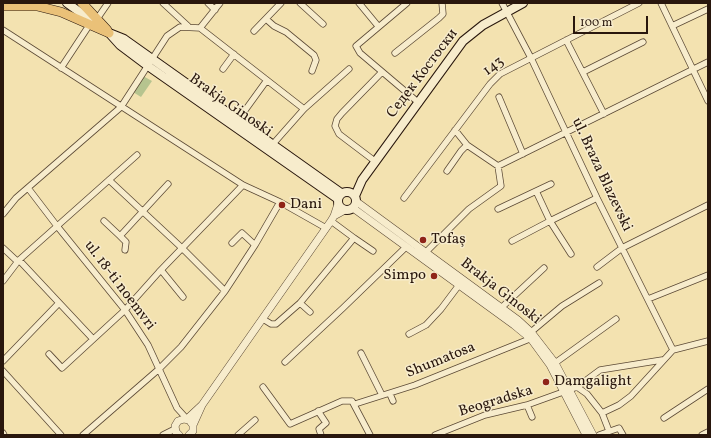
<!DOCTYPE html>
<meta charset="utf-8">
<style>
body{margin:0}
#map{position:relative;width:711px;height:438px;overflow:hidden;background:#f3e2b0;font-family:Vollkorn,serif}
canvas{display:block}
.frame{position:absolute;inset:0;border:4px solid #29170d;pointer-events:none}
.scale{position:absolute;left:573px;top:16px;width:75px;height:18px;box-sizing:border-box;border:2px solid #29170d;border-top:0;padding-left:5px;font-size:12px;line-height:14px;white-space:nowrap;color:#29170d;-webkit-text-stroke:3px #f7eccc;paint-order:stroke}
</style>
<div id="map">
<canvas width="711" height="438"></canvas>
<div class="frame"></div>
<div class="scale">100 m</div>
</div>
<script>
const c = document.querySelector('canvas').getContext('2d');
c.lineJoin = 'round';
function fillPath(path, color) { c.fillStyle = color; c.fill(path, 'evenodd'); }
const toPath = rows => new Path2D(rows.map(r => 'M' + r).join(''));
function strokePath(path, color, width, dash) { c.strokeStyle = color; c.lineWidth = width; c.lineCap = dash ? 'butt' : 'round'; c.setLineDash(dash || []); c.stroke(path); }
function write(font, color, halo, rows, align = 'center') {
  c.font = font + ' Vollkorn,serif'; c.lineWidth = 3; c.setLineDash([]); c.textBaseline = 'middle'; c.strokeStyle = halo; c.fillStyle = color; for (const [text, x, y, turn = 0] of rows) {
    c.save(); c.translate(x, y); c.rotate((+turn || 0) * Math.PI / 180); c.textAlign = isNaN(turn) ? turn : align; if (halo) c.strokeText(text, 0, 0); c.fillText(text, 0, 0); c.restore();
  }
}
fillPath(toPath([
 [143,76,152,81,141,97,133,92]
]), '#b6c48f');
const minor = toPath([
 [163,3,188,26],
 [208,3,215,10],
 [300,3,323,24],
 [359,3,378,26],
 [407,3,356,46,360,53,419,103],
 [502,3,531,58,597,198,673,350],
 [661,3,708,101],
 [97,19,108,3],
 [266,19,274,26,286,32,314,55,316,60,312,71],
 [672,26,708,9],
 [200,28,304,109],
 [3,30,243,185,280,202,326,228],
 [254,31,281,3],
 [566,40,604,114],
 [395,53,439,18,443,14,442,3],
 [61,68,90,24],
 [223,69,234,54],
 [583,72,643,42],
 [499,97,523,154],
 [238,120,267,80],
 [455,130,467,145,498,166,708,62],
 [273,144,304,109,349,69],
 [376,162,339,134,335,126,337,119,342,113,382,72],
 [447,171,461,151,467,145],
 [109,180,183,249,225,291],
 [28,188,57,226,125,310,148,345,177,408,187,419],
 [404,198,490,84,500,74,639,3],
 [498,209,551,184],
 [3,214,16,198,121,107,167,36,180,27,200,28,220,3],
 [104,221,120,236],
 [331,221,354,238],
 [512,241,550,221,536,191],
 [232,243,242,233,255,245],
 [3,248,18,262],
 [125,250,126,242,120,236,168,184],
 [425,253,469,209,501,186,498,166],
 [571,254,550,221,597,198],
 [19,260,93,339],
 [597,267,622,248,708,205],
 [161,270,183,297],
 [3,281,19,260,137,155],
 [648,299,708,275],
 [300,303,310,312],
 [501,308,544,268],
 [263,319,271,324,276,324,300,303,354,238,373,251],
 [531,332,562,306,599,283],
 [409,334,426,325,441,309,459,285],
 [361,353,382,395],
 [49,354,62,368,125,310,159,272,243,185],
 [3,361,59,303],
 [285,362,343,308,406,247],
 [555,363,616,319],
 [3,371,61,435],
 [263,387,290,424,342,401,352,401,370,435],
 [577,387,600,370,662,360],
 [390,394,393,401],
 [355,404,415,385,532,338],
 [527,405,532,417],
 [318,411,326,423,319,429,321,435],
 [602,413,609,431],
 [664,418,708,389],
 [3,433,4,435],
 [83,435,159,369,181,347,225,291,255,245,280,202],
 [163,435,175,429],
 [238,435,255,420],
 [435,435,485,415,527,405,577,387,587,394,602,413,619,405,631,396,673,350,708,341],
 [599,435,619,428,623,435],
 [702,435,708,432]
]);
const tertiary = toPath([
 [357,202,518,320,531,332,555,363,593,435],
 [353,208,514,325,531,339,550,365,586,435],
 [334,216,338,204],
 [187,419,202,405],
 [193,425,202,405,331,221,334,216,345,210],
 [179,435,176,432,175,426,178,421,184,419,189,420,193,425,193,431,189,435]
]);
const secondary = toPath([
 [67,3,109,33,124,39,341,193],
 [111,35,120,45,148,66,338,199],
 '338 201a9 9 0 1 1 18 0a9 9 0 1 1-18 0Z',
 [355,196,362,180,463,41,483,25,523,3]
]);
const primary = toPath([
 [82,3,107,30],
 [3,6,37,6,61,12,109,33]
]);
strokePath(minor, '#5c4a36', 7);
strokePath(tertiary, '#5c4a36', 8);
strokePath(secondary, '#29170d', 10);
strokePath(primary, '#29170d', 10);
strokePath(minor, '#f7eccc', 5.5);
strokePath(tertiary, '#f7eccc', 7);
strokePath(secondary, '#f7eccc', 8);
strokePath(primary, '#eac178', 9);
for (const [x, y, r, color] of [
 [282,205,4,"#8f2418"],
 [423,240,4,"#8f2418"],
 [434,276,4,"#8f2418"],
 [546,382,4,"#8f2418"]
]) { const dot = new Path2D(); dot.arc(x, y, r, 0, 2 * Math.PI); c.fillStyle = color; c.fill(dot); strokePath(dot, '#f7eccc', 1.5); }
write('15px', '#29170d', '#f7eccc', [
 ["143",494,67,-37],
 ["Седек Костоски",423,74,-53],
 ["Brakja Ginoski",230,106,35],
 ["ul. Braza Blazevski",601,175,65],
 ["ul. 18-ti noemvri",119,286,53],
 ["Brakja Ginoski",500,292,38],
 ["Shumatosa",441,361,-22],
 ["Beogradska",496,402,-17]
]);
write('15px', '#29170d', '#f7eccc', [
 ["Dani",290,205],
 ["Tofaş",431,240],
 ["Simpo",426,276,"right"],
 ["Damgalight",554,382]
], 'left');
</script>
